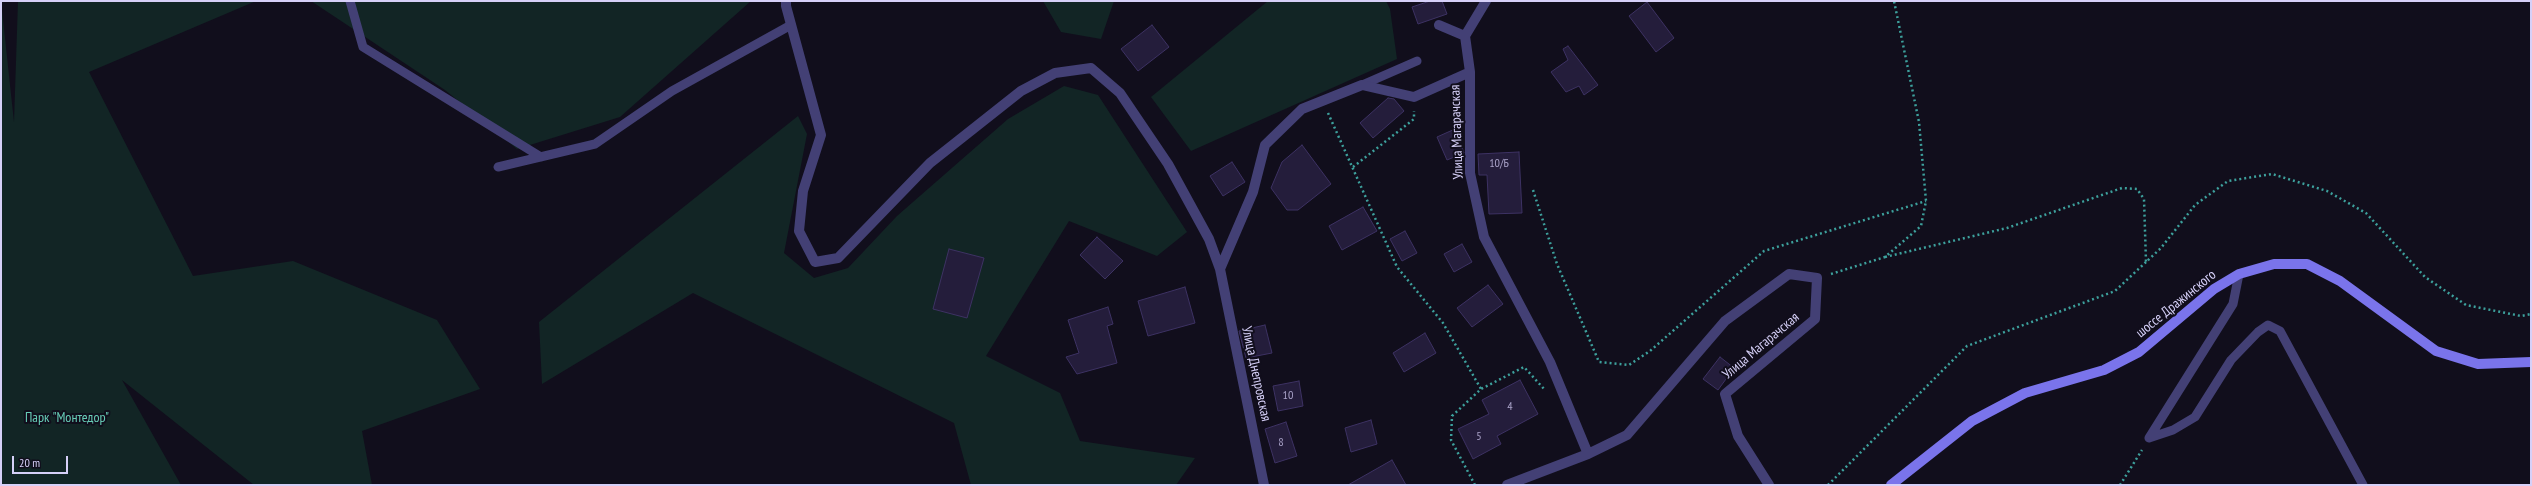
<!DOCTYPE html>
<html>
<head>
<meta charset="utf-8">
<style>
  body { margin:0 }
  #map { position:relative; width:2532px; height:486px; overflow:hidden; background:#110e1c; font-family:"PT Sans Narrow",sans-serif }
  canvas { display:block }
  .frame { position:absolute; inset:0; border:2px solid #d6d0f8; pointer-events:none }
  .scale { position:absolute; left:12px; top:456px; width:56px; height:18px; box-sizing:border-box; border:2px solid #d6d0f8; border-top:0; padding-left:5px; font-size:12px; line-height:14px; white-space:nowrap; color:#d6d0f8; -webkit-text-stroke:3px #110e1c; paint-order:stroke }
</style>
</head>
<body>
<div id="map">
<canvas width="2532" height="486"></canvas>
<div class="frame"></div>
<div class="scale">20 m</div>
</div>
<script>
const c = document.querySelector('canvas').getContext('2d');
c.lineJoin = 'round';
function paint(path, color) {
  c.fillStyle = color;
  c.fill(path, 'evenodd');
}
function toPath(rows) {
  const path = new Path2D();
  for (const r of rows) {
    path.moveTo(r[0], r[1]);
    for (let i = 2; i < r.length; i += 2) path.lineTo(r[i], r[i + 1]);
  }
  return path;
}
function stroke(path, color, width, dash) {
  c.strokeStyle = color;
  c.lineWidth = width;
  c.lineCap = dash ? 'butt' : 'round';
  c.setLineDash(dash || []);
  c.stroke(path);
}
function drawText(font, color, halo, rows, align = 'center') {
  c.font = font + ' "PT Sans Narrow",sans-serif';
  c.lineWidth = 4;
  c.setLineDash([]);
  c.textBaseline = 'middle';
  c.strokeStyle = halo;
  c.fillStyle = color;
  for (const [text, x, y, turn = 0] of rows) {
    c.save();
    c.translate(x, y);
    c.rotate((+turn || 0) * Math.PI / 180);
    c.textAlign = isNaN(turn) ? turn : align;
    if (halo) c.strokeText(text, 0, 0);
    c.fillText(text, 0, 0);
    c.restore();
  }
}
const green = toPath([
  [1,1,14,122,18,1,256,1,89,72,193,276,293,261,437,320,480,389,362,431,372,485,254,485,122,380,181,485,1,485],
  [311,1,751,1,620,117,517,149,445,90],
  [1043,1,1114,1,1101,39,1061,32],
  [1268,1,1386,1,1390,9,1397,59,1191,151,1151,97],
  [1064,86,1098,95,1187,232,1157,256,1069,221,986,356,1060,393,1080,441,1195,458,1176,485,971,485,954,423,693,293,542,384,539,322,798,116,807,134,784,253,814,278,848,268,897,216,1008,119]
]);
const building = toPath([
  [1430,1,1442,1,1447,14,1418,24,1412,7,1430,1],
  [1647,2,1674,38,1656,52,1629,16,1647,2],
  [1152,25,1169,47,1138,71,1121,49,1152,25],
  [1568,46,1598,85,1584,95,1579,86,1566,92,1551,72,1568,60,1563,49,1568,46],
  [1388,98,1394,99,1404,111,1373,138,1360,123,1388,98],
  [1455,129,1464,153,1447,160,1437,137,1455,129],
  [1302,145,1331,184,1298,210,1287,210,1271,188,1282,162,1302,145],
  [1519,152,1522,213,1489,214,1487,175,1479,175,1478,154,1519,152],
  [1232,162,1245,182,1223,196,1210,176,1232,162],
  [1363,207,1377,231,1342,250,1329,226,1363,207],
  [1405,231,1417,253,1402,261,1390,239,1405,231],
  [1097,237,1123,261,1105,279,1080,255,1097,237],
  [1462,244,1472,262,1454,272,1444,254,1462,244],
  [949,249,984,258,967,318,933,309,949,249],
  [1488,285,1503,304,1472,327,1457,308,1488,285],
  [1185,287,1195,323,1148,336,1138,301,1185,287],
  [1108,307,1113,324,1107,326,1117,363,1077,374,1066,357,1079,353,1068,320,1108,307],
  [1265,325,1272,353,1246,358,1239,331,1265,325],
  [1425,333,1436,353,1404,372,1393,353,1425,333],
  [1720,357,1734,368,1718,390,1703,379,1720,357],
  [1520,380,1538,414,1497,436,1501,444,1473,459,1458,429,1489,414,1482,400,1520,380],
  [1299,381,1303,406,1278,411,1273,386,1299,381],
  [1371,420,1377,444,1351,452,1345,428,1371,420],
  [1286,422,1297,456,1275,463,1265,429,1286,422],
  [1392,460,1406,485,1348,485,1385,464,1392,460]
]);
const path = toPath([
  [1328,113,1397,267,1443,323,1481,389],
  [1353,167,1414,119,1414,111],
  [1533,190,1557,264,1599,362,1629,365,1650,351,1764,251,1926,201],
  [1885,257,2007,228,2122,188,2137,189,2144,199,2146,262,2161,248,2195,205,2228,181,2272,174,2327,191,2366,213,2425,277,2466,305,2521,316,2531,314],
  [1831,274,1885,257,1921,226,1926,201,1919,122,1894,1],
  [1475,485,1451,440,1452,416,1481,389,1524,367,1545,390],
  [1828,485,1967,346,2115,291,2146,262],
  [2120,485,2142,450]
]);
const service = toPath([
  [350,1,363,47,541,157],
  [1362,85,1417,61],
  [498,167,595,144,672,91,791,25],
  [2149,438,2173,430,2195,417,2231,360,2258,332,2268,325,2280,331,2363,485],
  [2149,438,2233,304,2239,274]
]);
const minor = toPath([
  [786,1,786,6,821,135,803,191,799,231,815,262,838,258,930,163,1021,91,1055,73,1091,68,1120,93,1168,164,1209,239,1220,269,1264,485],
  [1465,36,1486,1],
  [1470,72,1470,173,1484,237,1550,362,1588,454],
  [1220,269,1253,192,1265,145,1302,109,1362,85,1414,97,1470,72,1465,36,1439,25],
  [1507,485,1588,454,1627,435,1725,321,1789,274,1817,278,1815,319,1725,394,1738,436,1769,485]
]);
const secondary = toPath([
  [1891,485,1972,421,2025,393,2104,370,2139,352,2214,289,2239,274,2274,264,2307,264,2340,281,2436,351,2478,364,2531,362]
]);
const numberNames = [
  ["10/Б",1499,164],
  ["10",1288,396],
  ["4",1510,407],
  ["5",1479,437],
  ["8",1281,443]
];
const streetNames = [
  ["Улица Магарачская",1457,132,-92],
  ["шоссе Дражинского",2176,304,-39],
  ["Улица Магарачская",1761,346,-40],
  ["Улица Днепровская",1256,374,78]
];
const parkNames = [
  ["Парк \"Монтедор\"",67,418]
];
paint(green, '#122525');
paint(building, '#241d3b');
stroke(building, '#3d3263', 1);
stroke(path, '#3da09c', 2.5, [2, 3]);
stroke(service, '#434075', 9);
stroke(minor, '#434075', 10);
stroke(secondary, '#7a74eb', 10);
drawText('12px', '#aaa3c9', null, numberNames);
drawText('14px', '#d6d0f8', '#110e1c', streetNames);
drawText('14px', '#67cdb7', '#110e1c', parkNames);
</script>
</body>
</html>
